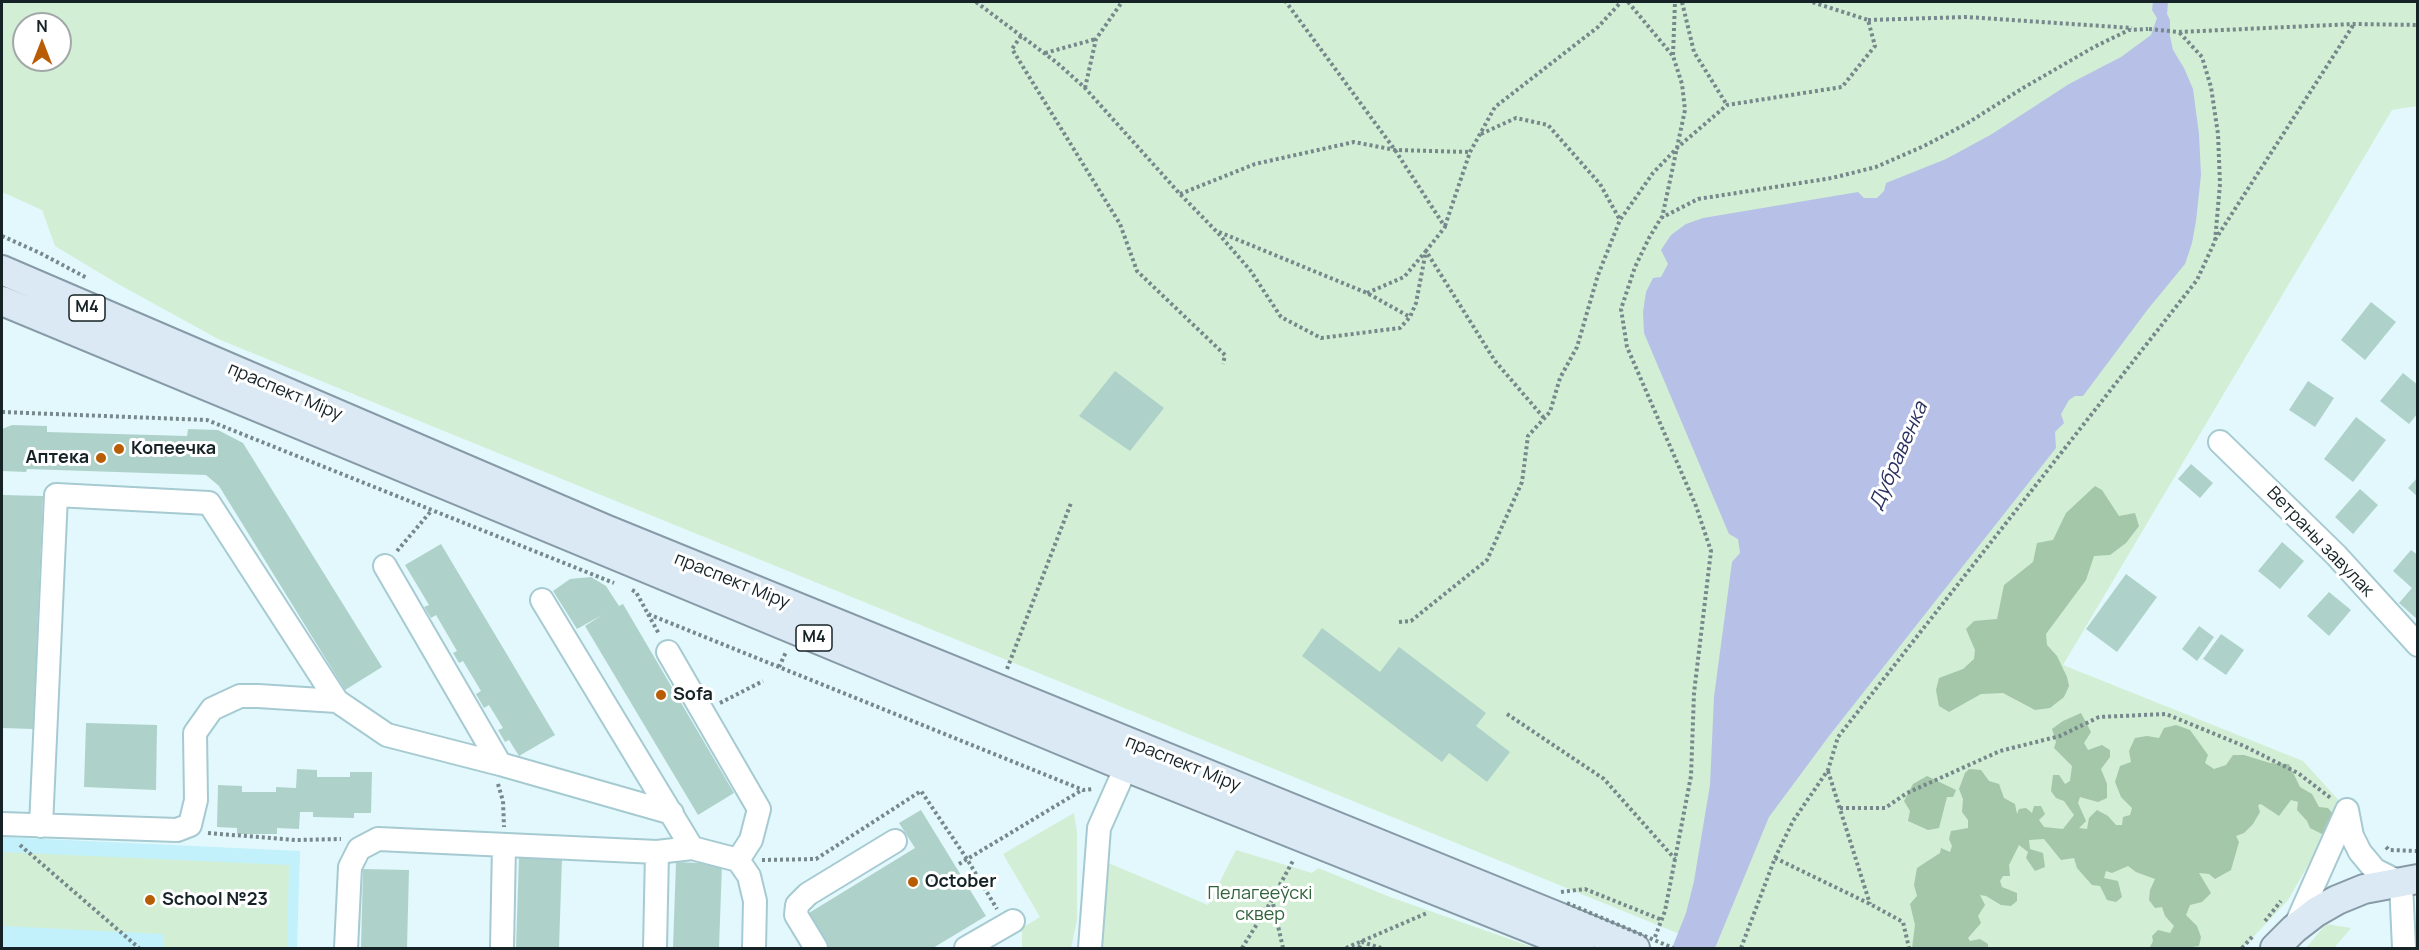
<!DOCTYPE html>
<html>
<head>
<meta charset="utf-8">
<style>
  body { margin:0 }
  #map { position:relative; width:2419px; height:950px; overflow:hidden; background:#e2f8fc; font-family:Manrope,sans-serif }
  canvas { display:block }
  .frame { position:absolute; inset:0; border:3px solid #162326; pointer-events:none }
  .north { position:absolute; left:12px; top:12px; width:60px; height:60px; box-sizing:border-box; background:#fff; border:2px solid #a2a7a8; border-radius:50%; rotate:0deg; font-size:16px; font-weight:700; line-height:24px; text-align:center; color:#162326 }
  .north::after { content:''; display:block; margin:auto; width:21px; height:27px; background:#b95d04; clip-path:polygon(50% 0,100% 100%,50% 72%,0 100%) }
</style>
</head>
<body>
<div id="map">
<canvas width="2419" height="950"></canvas>
<div class="frame"></div>
<div class="north">N</div>
</div>
<script>
const c = document.querySelector('canvas').getContext('2d');
c.lineJoin = 'round';
function paint(path, color) {
  c.fillStyle = color;
  c.fill(path, 'evenodd');
}
function toPath(rows) {
  const path = new Path2D();
  for (const r of rows) {
    path.moveTo(r[0], r[1]);
    for (let i = 2; i < r.length; i += 2) path.lineTo(r[i], r[i + 1]);
  }
  return path;
}
function stroke(path, color, width, dash) {
  c.strokeStyle = color;
  c.lineWidth = width;
  c.lineCap = dash ? 'butt' : 'round';
  c.setLineDash(dash || []);
  c.stroke(path);
}
function drawText(font, color, halo, rows, align = 'center') {
  c.font = font + ' Manrope,sans-serif';
  c.lineWidth = 6;
  c.setLineDash([]);
  c.textBaseline = 'middle';
  c.strokeStyle = halo;
  c.fillStyle = color;
  for (const [text, x, y, turn = 0] of rows) {
    c.save();
    c.translate(x, y);
    c.rotate((+turn || 0) * Math.PI / 180);
    c.textAlign = isNaN(turn) ? turn : align;
    if (halo) c.strokeText(text, 0, 0);
    c.fillText(text, 0, 0);
    c.restore();
  }
}
const built = toPath([
  [2,837,300,851,297,948,2,948]
]);
const green = toPath([
  [2,2,2417,2,2417,106,2392,110,2063,665,2303,761,2343,805,2288,900,2243,948,1714,948,218,339,120,285,55,246,42,210,2,192],
  [24,24,60,24,60,60,24,60],
  [1074,813,1077,832,1077,920,1071,948,1022,948,1022,928,1040,917,1003,854],
  [1236,850,1312,873,1318,868,1390,897,1535,948,1101,948,1106,862,1208,905],
  [2,852,289,865,287,948,163,948,163,934,2,926],
  [2326,924,2351,928,2334,948,2306,948]
]);
const forest = toPath([
  [2095,486,2102,490,2119,516,2135,513,2139,526,2126,543,2110,555,2094,556,2086,580,2046,634,2047,645,2057,656,2067,677,2069,686,2064,697,2050,708,2035,710,2003,693,1981,694,1949,712,1939,706,1936,690,1939,678,1963,669,1974,659,1975,650,1966,629,1974,621,1997,619,2004,585,2033,562,2037,543,2053,540,2066,513],
  [2081,713,2091,732,2084,743,2088,750,2102,745,2110,750,2110,757,2101,769,2107,784,2107,798,2098,802,2080,797,2078,803,2086,821,2079,828,2087,829,2089,818,2097,810,2108,816,2116,825,2122,825,2123,817,2130,815,2132,808,2121,797,2115,782,2120,766,2131,762,2129,751,2135,738,2147,736,2159,738,2164,728,2176,725,2190,730,2208,755,2205,763,2214,769,2226,765,2233,755,2244,755,2270,763,2289,764,2300,787,2312,794,2319,807,2328,808,2337,819,2333,827,2322,834,2310,828,2307,821,2297,810,2298,802,2291,800,2279,816,2261,804,2258,805,2260,812,2253,824,2244,833,2236,836,2239,842,2231,870,2215,879,2209,874,2199,873,2211,893,2202,902,2190,905,2186,915,2197,926,2201,937,2199,946,2185,948,2178,947,2177,948,2136,948,2150,947,2153,941,2152,936,2158,930,2170,933,2174,926,2165,916,2162,907,2155,908,2149,900,2150,890,2155,879,2136,872,2128,866,2112,873,2106,871,2104,878,2118,881,2122,897,2116,902,2107,900,2100,886,2092,885,2077,868,2074,858,2061,860,2044,839,2029,840,2030,849,2043,853,2045,867,2035,871,2026,858,2028,852,2019,845,2009,865,2010,876,2003,876,2000,881,2002,887,2017,893,2017,901,2011,906,2001,905,1986,896,1980,895,1985,905,1978,916,1981,923,1968,938,1970,941,1980,939,1988,944,1988,948,1912,948,1915,925,1910,904,1917,896,1914,885,1917,868,1940,853,1941,848,1950,852,1952,846,1949,839,1951,831,1968,828,1968,820,1962,812,1963,799,1959,789,1965,773,1969,769,1981,770,1989,781,1999,784,2004,798,2015,804,2017,814,2019,809,2026,808,2032,813,2034,806,2041,806,2045,814,2039,820,2044,827,2063,829,2074,815,2064,801,2056,798,2051,791,2053,775,2059,775,2065,784,2070,781,2072,766,2054,748,2056,742,2052,729,2063,721],
  [1927,776,1956,790,1953,797,1947,797,1939,828,1928,830,1908,821,1910,811,1904,801,1913,784]
]);
const water = toPath([
  [2153,2,2168,2,2167,14,2170,20,2170,36,2173,50,2184,68,2193,89,2199,134,2201,175,2196,221,2192,243,2185,264,2148,309,2083,396,2075,396,2069,400,2061,414,2064,423,2055,432,2056,448,1829,736,1769,817,1715,948,1672,948,1686,913,1694,881,1710,785,1714,697,1732,562,1740,553,1738,539,1729,534,1644,333,1643,312,1646,292,1653,278,1661,277,1668,264,1661,250,1671,235,1686,224,1703,218,1858,192,1864,198,1877,198,1884,191,1886,183,1946,159,1992,134,2069,84,2121,57,2151,35,2157,18,2152,10]
]);
const building = toPath([
  [2371,302,2396,322,2365,360,2341,340],
  [1115,371,1164,408,1130,451,1079,416],
  [2403,373,2418,385,2418,413,2409,424,2380,401],
  [2308,381,2334,398,2315,427,2289,410],
  [2356,417,2386,440,2353,482,2324,459],
  [12,425,47,426,47,432,187,436,188,429,218,430,243,443,382,667,345,690,219,486,206,475,27,469,26,472,2,471,2,429],
  [2191,464,2213,483,2200,498,2178,479],
  [2418,477,2418,497,2408,488],
  [2360,489,2378,505,2353,534,2335,517],
  [2,495,43,496,33,729,2,728],
  [2282,542,2304,561,2280,589,2258,571],
  [441,544,555,735,519,756,509,740,505,742,498,730,503,728,489,705,484,708,476,694,481,691,463,661,459,663,453,653,457,651,436,615,431,618,424,607,429,605,405,565],
  [2411,550,2418,555,2418,620,2399,603,2412,588,2393,571],
  [2126,574,2157,597,2117,652,2086,629],
  [591,577,606,586,619,606,623,604,734,793,698,815,585,626,602,615,577,629,553,591,570,579],
  [2329,592,2351,610,2329,636,2307,616],
  [2199,626,2214,637,2197,661,2182,649],
  [1322,628,1380,672,1399,647,1486,713,1476,726,1510,752,1487,782,1449,753,1442,762,1302,656],
  [2221,634,2244,650,2226,675,2203,659],
  [86,723,157,725,156,790,84,787],
  [297,769,317,770,317,777,350,777,350,772,372,772,371,813,354,813,354,818,313,817,313,812,300,812,299,829,277,828,277,834,237,834,237,828,217,827,218,785,242,786,242,792,276,792,276,787,296,788],
  [921,810,986,916,933,948,824,948,804,916,915,848,899,823],
  [519,857,562,858,559,948,516,948],
  [676,862,722,864,719,948,673,948],
  [363,869,409,870,407,948,361,948]
]);
const path = toPath([
  [976,2,1056,62,1085,88,1180,194,1217,232,1250,270,1281,317,1321,338,1400,328,1410,317,1416,303,1426,251,1445,227,1395,150,1286,2],
  [1628,2,1673,56,1682,84,1685,110,1662,218],
  [1682,2,1694,52,1727,105],
  [1868,20,1967,17,2132,28],
  [2149,29,2179,32,2354,24,2418,25],
  [1021,36,1012,49,1120,224,1137,271,1225,355,1223,364],
  [1045,53,1096,39],
  [1673,55,1675,2],
  [1085,88,1096,39,1122,2],
  [1481,134,1516,118,1548,125,1600,184,1620,220],
  [1180,194,1255,164,1354,142,1395,150,1470,152],
  [1445,226,1470,152,1495,107,1598,27,1621,2],
  [1219,232,1367,293,1410,317],
  [2,236,40,253,87,278],
  [2215,240,2354,24],
  [1367,293,1404,277,1426,251,1495,361,1544,418],
  [2,412,207,420,614,583],
  [397,551,432,510],
  [632,590,636,592,648,614,1083,790,1093,789],
  [648,614,659,634],
  [1399,622,1411,621,1487,560,1522,482,1528,436,1550,412,1560,378,1577,347,1598,275,1620,220,1653,173,1678,147,1727,105,1842,87,1875,46,1868,20,1812,2],
  [779,667,786,652],
  [1007,669,1071,503],
  [720,703,763,681],
  [1507,714,1604,779,1675,859],
  [1828,771,1870,904],
  [498,784,503,801,504,827],
  [1840,808,1885,808,1907,793,2000,751,2060,736,2099,717,2166,714,2244,746,2298,773,2332,799],
  [208,833,296,840,341,839],
  [20,845,139,948],
  [2386,847,2389,850,2418,851],
  [1775,858,1870,904,1903,922,1909,948],
  [762,860,816,859,921,791,967,859,997,909],
  [959,864,1082,790],
  [1561,892,1585,889,1662,920],
  [2265,921,2281,901],
  [1655,937,1665,911,1691,776,1694,693,1711,551,1696,506,1627,347,1621,309,1635,267,1649,238,1661,218,1698,199,1832,178,1876,167,1924,146,1966,124,2023,88,2094,47,2129,30,2148,29],
  [1242,948,1272,900],
  [1283,948,1272,899,1294,859],
  [1346,948,1427,913],
  [1359,948,1362,942,1381,948],
  [1741,948,1775,858,1793,821,1828,770,1838,737,2197,280,2215,241,2220,184,2218,134,2211,87,2202,57,2179,32],
  [2242,948,2253,936]
]);
const minor = toPath([
  [2220,442,2336,555,2418,645],
  [385,566,500,764],
  [542,600,692,848,738,860,749,876,755,901,754,948],
  [668,652,759,809,751,840,738,860],
  [2347,810,2352,836,2360,852,2375,870,2401,883,2404,948],
  [2,824,177,830,190,825,196,800,195,733,212,709,240,696,258,696,337,701,387,735,500,764,672,813],
  [41,826,56,495,209,503,337,701],
  [2294,929,2347,810],
  [346,948,350,867,359,849,378,839,657,852,692,848],
  [502,948,504,845],
  [655,948,657,852],
  [816,948,796,915,797,905,808,894,895,841],
  [966,948,1013,921],
  [1090,948,1099,828,1126,767]
]);
const major = toPath([
  [2,270,605,529,1635,948],
  [2,301,1126,767,1580,948],
  [2275,948,2294,929,2316,912,2337,900,2364,889,2418,879]
]);
const pathBridge = toPath([
  [1567,903,1673,948]
]);
const markers = [
  [119,449,6,"#b95d04"],
  [101,458,6,"#b95d04"],
  [661,695,6,"#b95d04"],
  [913,882,6,"#b95d04"],
  [150,900,6,"#b95d04"]
];
const shields = [
  [87,308,36],
  [814,638,36]
];
const shieldNames = [
  ["М4",87,308],
  ["М4",814,638]
];
const streetNames = [
  ["праспект Міру",285,392,23],
  ["Ветраны завулак",2320,542,46],
  ["праспект Міру",732,581,22],
  ["праспект Міру",1183,764,22]
];
const poiNames = [
  ["Копеечка",131,449],
  ["Аптека",89,458,"right"],
  ["Sofa",673,695],
  ["October",925,882],
  ["School №23",162,900]
];
const parkNames = [
  ["Пелагееўскі",1260,894],
  ["сквер",1260,915]
];
const waterNames = [
  ["Дубравенка",1899,456,-66]
];
paint(built, '#c2f1fb');
paint(green, '#d2eed5');
paint(forest, '#a4c6a9');
paint(water, '#b7c1e7');
paint(building, '#aed2ca');
stroke(minor, '#a6cad1', 26);
stroke(major, '#869aa7', 32);
stroke(path, '#76888b', 4, [3, 3]);
stroke(minor, '#fff', 22);
stroke(major, '#dbe9f4', 28);
stroke(pathBridge, '#76888b', 4, [3, 3]);
for (const [x, y, r, color] of markers) {
  const dot = new Path2D();
  dot.arc(x, y, r, 0, 2 * Math.PI);
  c.fillStyle = color;
  c.fill(dot);
  stroke(dot, '#fff', 2);
}
for (const [x, y, w] of shields) {
  const box = new Path2D();
  box.roundRect(x - w / 2, y - 13, w, 26, 4.5);
  c.fillStyle = '#fff';
  c.fill(box);
  stroke(box, '#162326', 1.5);
}
drawText('bold 16px', '#162326', null, shieldNames);
drawText('18px', '#162326', '#fff', streetNames);
drawText('bold 18px', '#162326', '#fff', poiNames, 'left');
drawText('18px', '#31633b', '#fff', parkNames);
drawText('italic 20px', '#293060', '#fff', waterNames);
</script>
</body>
</html>
